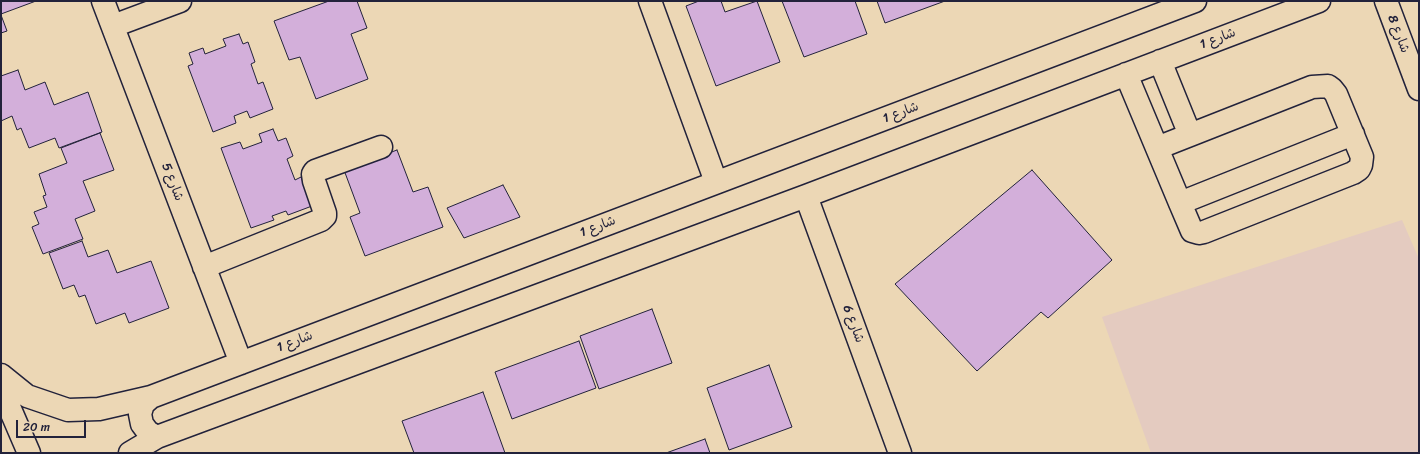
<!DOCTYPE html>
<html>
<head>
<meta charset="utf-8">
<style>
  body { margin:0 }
  #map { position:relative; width:1420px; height:454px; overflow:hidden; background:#ecd7b5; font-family:Sriracha,sans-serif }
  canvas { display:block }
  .frame { position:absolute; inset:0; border:2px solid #22223b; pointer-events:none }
  .scale { position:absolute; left:16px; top:420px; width:70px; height:18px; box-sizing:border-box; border:2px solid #22223b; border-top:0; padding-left:5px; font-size:12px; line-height:14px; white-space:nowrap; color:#22223b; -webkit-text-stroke:3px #ecd7b5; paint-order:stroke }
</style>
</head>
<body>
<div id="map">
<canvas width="1420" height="454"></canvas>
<div class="frame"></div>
<div class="scale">20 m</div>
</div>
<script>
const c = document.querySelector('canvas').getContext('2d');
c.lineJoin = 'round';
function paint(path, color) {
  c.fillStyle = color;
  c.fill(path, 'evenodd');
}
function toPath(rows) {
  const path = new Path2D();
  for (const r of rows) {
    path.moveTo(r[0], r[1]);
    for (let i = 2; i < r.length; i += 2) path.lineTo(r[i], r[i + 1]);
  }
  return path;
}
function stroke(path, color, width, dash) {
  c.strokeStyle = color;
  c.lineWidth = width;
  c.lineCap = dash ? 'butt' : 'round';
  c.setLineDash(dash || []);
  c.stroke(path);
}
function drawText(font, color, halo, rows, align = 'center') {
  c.font = font + ' Sriracha,"Playpen Sans Arabic",sans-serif';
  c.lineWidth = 4;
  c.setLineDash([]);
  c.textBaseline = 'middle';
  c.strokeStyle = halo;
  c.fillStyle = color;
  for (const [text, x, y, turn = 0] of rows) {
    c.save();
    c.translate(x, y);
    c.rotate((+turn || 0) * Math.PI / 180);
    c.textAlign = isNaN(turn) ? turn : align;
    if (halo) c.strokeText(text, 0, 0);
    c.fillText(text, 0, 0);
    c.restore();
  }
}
const built = toPath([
  [1402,220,1419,259,1419,453,1151,453,1102,317]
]);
const building = toPath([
  [1,1,36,1,1,14,1,1],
  [329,1,357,1,367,28,351,34,368,79,316,99,300,57,289,60,274,21,329,1],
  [699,1,721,1,725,12,757,1,780,62,716,86,686,6,699,1],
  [782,1,855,1,867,34,804,57,782,1],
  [877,1,945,1,885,23,877,1],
  [1,15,7,31,1,33,1,15],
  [239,34,243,44,248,42,255,62,251,64,258,84,263,82,273,109,250,118,247,111,234,116,236,123,213,132,188,66,193,64,189,53,203,48,205,54,226,46,223,39,239,34],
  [18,70,25,90,45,82,54,105,88,92,102,132,59,148,55,138,29,148,21,128,17,130,12,116,1,121,1,76,18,70],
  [273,129,278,141,286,138,293,156,287,159,295,180,301,177,312,206,288,215,286,211,272,216,274,220,251,228,221,148,240,142,243,149,262,142,259,134,273,129],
  [100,133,114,170,83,181,95,211,75,219,83,239,43,254,32,227,39,224,34,212,47,207,43,196,46,195,39,174,67,163,61,148,100,133],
  [397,150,413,192,428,187,443,227,365,256,350,217,360,213,344,170,397,150],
  [1032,170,1112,260,1048,318,1041,312,977,371,895,284,1032,170],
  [503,185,520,217,464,238,447,208,503,185],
  [82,241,88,257,108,250,117,273,151,261,169,308,129,323,125,313,96,324,85,295,79,297,74,285,63,289,49,253,82,241],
  [652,309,672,363,599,389,580,336,652,309],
  [579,341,596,388,512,419,495,372,579,341],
  [769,365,792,427,729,450,707,388,769,365],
  [483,392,505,453,414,453,402,421,483,392],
  [705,439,710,453,666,453,705,439]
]);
const minor = toPath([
  [103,1,241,363],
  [650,1,716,182],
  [1386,1,1419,89],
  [113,26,180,1],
  [1160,61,1190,135],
  [1126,74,1180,203,1192,231,1199,233,1204,232,1353,173,1359,169,1361,165,1362,157,1336,94,1332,89,1328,86,1312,87,1157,148],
  [806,196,900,453],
  [1180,203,1353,134],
  [204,267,321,220,325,216,325,213,314,181,313,174,315,171,381,147],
  [1,375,27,396,68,410,99,409,151,397,1195,1],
  [1,388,29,453],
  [151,397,143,404,140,414,142,424,148,432,157,437],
  [130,453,157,437,806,196,1319,1]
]);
const streetNames = [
  ["شارع 8",1398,34,69],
  ["شارع 1",1218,39,-21],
  ["شارع 1",901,113,-21],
  ["شارع 5",172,182,69],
  ["شارع 1",598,227,-21],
  ["شارع 6",853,324,70],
  ["شارع 1",295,342,-21]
];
paint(built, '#e4cbc0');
paint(building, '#d3afda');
stroke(building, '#22223b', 1);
stroke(minor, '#22223b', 25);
stroke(minor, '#ecd7b5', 22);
drawText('13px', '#22223b', '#ecd7b5', streetNames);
</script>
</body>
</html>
